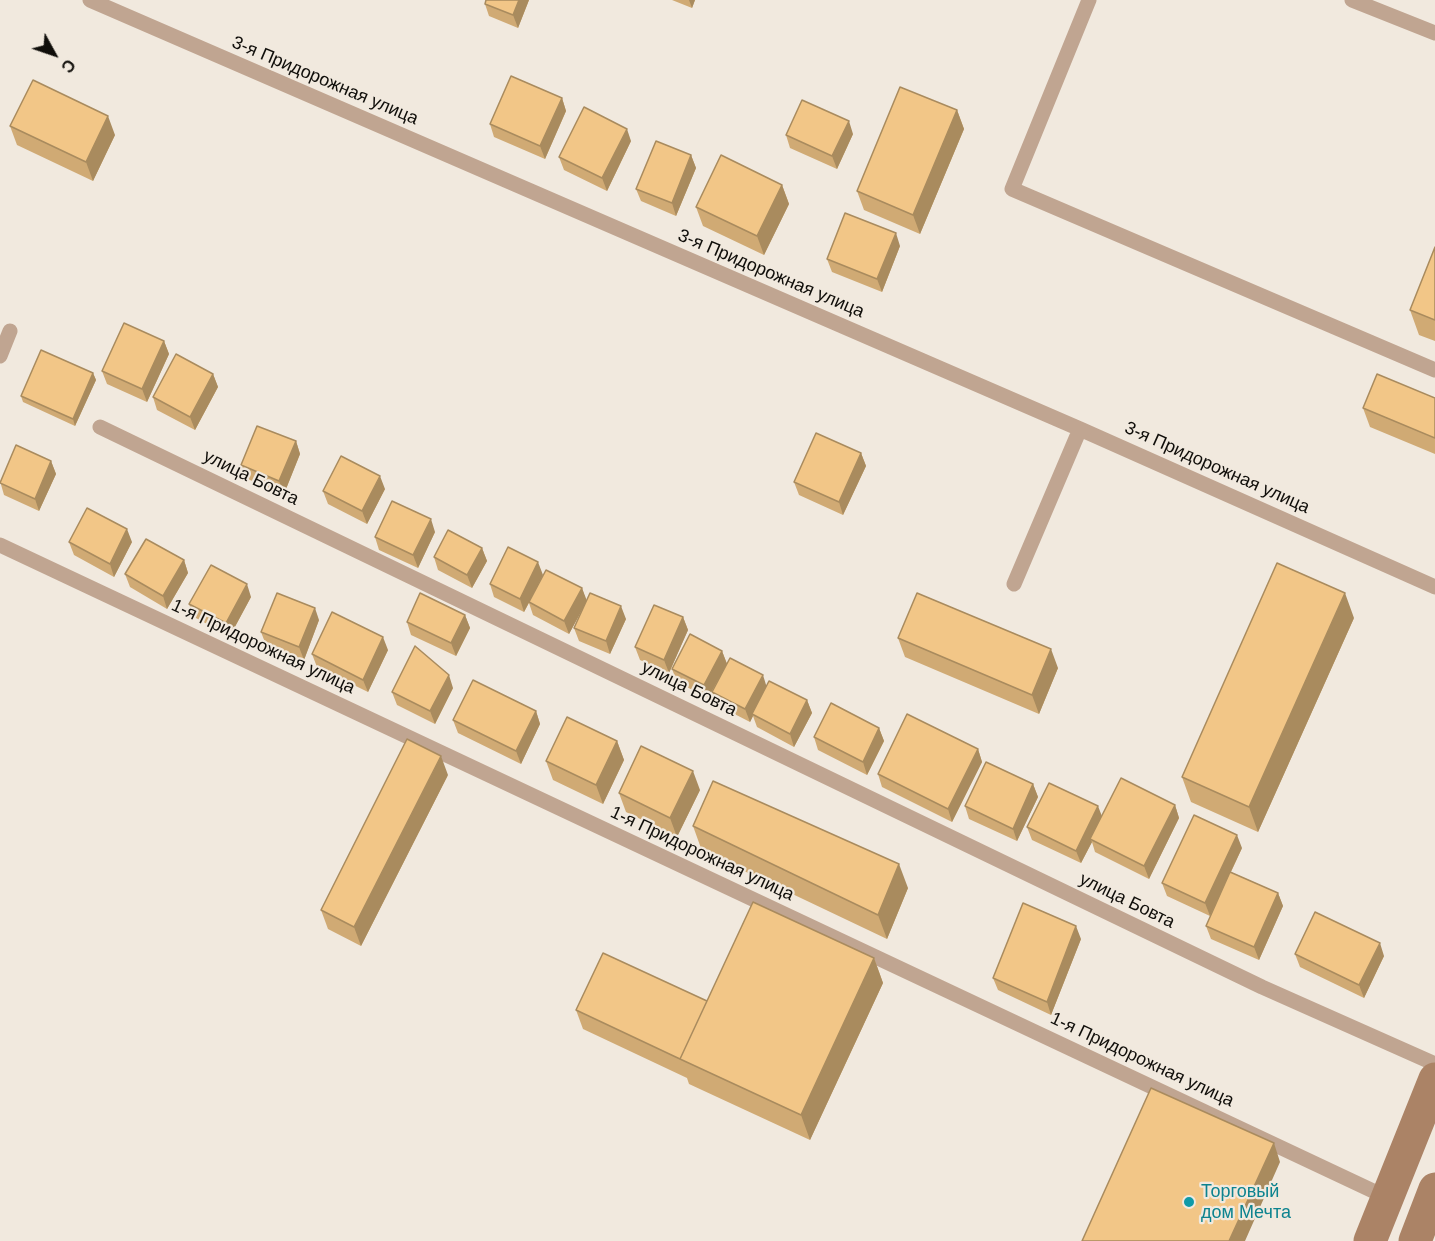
<!DOCTYPE html>
<html>
<head>
<meta charset="utf-8">
<style>
  body { margin:0 }
  #map { position:relative; width:1435px; height:1241px; overflow:hidden; background:#f1e9de; font-family:Helvetica,sans-serif }
  canvas { display:block }
  .north { position:absolute; left:24px; top:24px; width:60px; height:60px; -webkit-text-stroke:4px #f1e9de; paint-order:stroke; rotate:130deg; font-size:16px; font-weight:700; line-height:24px; text-align:center; color:#100e0a }
  .north::after { content:''; display:block; margin:auto; width:21px; height:27px; background:#100e0a; clip-path:polygon(50% 0,100% 100%,50% 72%,0 100%) }
</style>
</head>
<body>
<div id="map">
<canvas width="1435" height="1241"></canvas>
<div class="north">С</div>
</div>
<script>
const c = document.querySelector('canvas').getContext('2d');
c.lineJoin = 'round';
function toPath(rows) {
  const path = new Path2D();
  for (const r of rows) {
    path.moveTo(r[0], r[1]);
    for (let i = 2; i < r.length; i += 2) path.lineTo(r[i], r[i + 1]);
  }
  return path;
}
function stroke(path, color, width, dash) {
  c.strokeStyle = color;
  c.lineWidth = width;
  c.lineCap = dash ? 'butt' : 'round';
  c.setLineDash(dash || []);
  c.stroke(path);
}
function paint(path, color) {
  c.fillStyle = color;
  c.fill(path, 'evenodd');
}
function drawText(font, color, halo, rows, align = 'center') {
  c.font = font + ' Helvetica,sans-serif';
  c.lineWidth = 4.5;
  c.setLineDash([]);
  c.textBaseline = 'middle';
  c.strokeStyle = halo;
  c.fillStyle = color;
  for (const [text, x, y, turn = 0] of rows) {
    c.save();
    c.translate(x, y);
    c.rotate((+turn || 0) * Math.PI / 180);
    c.textAlign = isNaN(turn) ? turn : align;
    if (halo) c.strokeText(text, 0, 0);
    c.fillText(text, 0, 0);
    c.restore();
  }
}
const lane = toPath([
  [90,0,1080,429,1435,587],
  [1089,0,1012,189,1435,370],
  [1352,0,1435,33],
  [0,356,10,331],
  [100,427,1262,987,1435,1064],
  [0,545,1388,1198],
  [1014,584,1080,429]
]);
const secondary = toPath([
  [1370,1241,1435,1079],
  [1415,1241,1435,1189]
]);
const wall = toPath([
  [486,0,529,0,518,28,489,16,485,4],
  [672,0,695,0,692,8],
  [562,98,566,111,545,159,494,137,490,124],
  [957,110,964,129,920,234,864,210,857,191],
  [10,126,115,135,93,181,17,145],
  [853,134,837,169,790,148,786,135],
  [631,141,607,191,564,170,559,157],
  [691,155,696,168,676,216,641,201,636,189],
  [782,185,789,204,764,255,703,226,696,207],
  [900,246,882,292,832,272,827,259],
  [1435,247,1435,341,1419,335,1410,310],
  [164,341,169,354,147,402,107,384,102,371],
  [93,373,96,380,75,426,23,402,21,396],
  [213,374,218,387,195,430,157,410,153,397],
  [1435,398,1435,454,1370,427,1363,408],
  [296,441,300,454,284,494,245,478,241,465],
  [861,453,866,466,843,515,799,495,794,482],
  [51,461,56,474,39,511,4,495,0,481],
  [385,489,367,524,328,504,323,491],
  [435,532,418,568,379,550,375,537],
  [69,542,132,542,114,577,74,555],
  [482,548,487,561,472,588,438,570,434,557],
  [184,560,188,573,167,609,130,587,125,574],
  [543,575,532,597,582,588,586,601,626,619,610,654,579,641,574,628,584,606,569,634,533,615,529,603,524,612,494,597,490,584],
  [251,597,230,636,194,617,189,604],
  [465,615,470,628,456,656,411,635,407,622],
  [683,617,688,630,669,673,640,660,635,647],
  [1354,618,1258,832,1191,802,1182,777],
  [319,620,304,660,266,645,261,632],
  [898,638,1058,668,1039,714,905,657],
  [388,650,368,692,317,667,312,654],
  [722,651,727,664,767,686,807,700,812,713,794,747,757,727,753,716,750,722,717,705,712,692,720,676,708,698,677,682,672,669],
  [453,688,435,724,397,705,392,692],
  [536,711,540,724,521,764,458,733,453,720],
  [879,728,884,741,867,775,818,750,814,737],
  [617,741,624,760,603,804,553,780,546,761],
  [978,749,982,762,952,822,882,787,878,774],
  [448,775,361,946,328,929,321,910],
  [1033,784,1038,797,1017,841,969,819,965,806],
  [700,790,677,837,626,812,619,793],
  [1175,805,1179,818,1149,879,1095,852,1092,842,1081,863,1032,840,1027,827],
  [693,826,908,888,887,939,702,851],
  [1242,848,1231,872,1278,893,1283,906,1259,960,1211,939,1206,926,1222,890,1210,916,1167,896,1162,883],
  [1081,939,1051,1015,998,990,993,978],
  [1295,954,1384,956,1364,998,1300,967],
  [874,958,883,983,810,1140,689,1084,687,1078,583,1029,576,1010,707,1001]
]);
const shadedWall = toPath([
  [519,0,529,0,518,28,513,15],
  [689,0,695,0,692,8],
  [562,98,566,111,545,159,540,146],
  [957,110,964,129,920,234,913,215],
  [108,116,115,135,93,181,86,162],
  [849,121,853,134,837,169,832,156],
  [627,129,631,141,607,191,602,178],
  [691,155,696,168,676,216,672,203],
  [782,185,789,204,764,255,757,236],
  [896,233,900,246,882,292,877,279],
  [164,341,169,354,147,402,142,389],
  [93,373,96,380,75,426,73,419],
  [213,374,218,387,195,430,190,417],
  [296,441,300,454,284,494,279,481],
  [861,453,866,466,843,515,839,502],
  [51,461,56,474,39,511,35,499],
  [380,476,385,489,367,524,362,511],
  [431,519,435,532,418,568,413,555],
  [127,529,132,542,114,577,110,564],
  [482,548,487,561,472,588,467,575],
  [184,560,188,573,167,609,163,596],
  [538,562,543,575,524,612,520,599],
  [247,584,251,597,230,636,226,623],
  [582,588,587,601,569,634,564,621],
  [1345,593,1354,618,1258,832,1249,807],
  [621,606,626,619,610,654,606,641],
  [315,608,319,620,304,660,299,647],
  [465,615,470,628,456,656,451,643],
  [683,617,688,630,669,673,664,660],
  [383,637,388,650,368,692,363,680],
  [1051,649,1058,668,1039,714,1032,695],
  [722,651,727,664,708,698,704,685],
  [449,675,453,688,435,724,430,711],
  [763,675,767,688,752,714,753,716,750,722,745,709],
  [807,700,812,713,794,747,790,734],
  [536,711,540,724,521,764,516,751],
  [879,728,884,741,867,775,863,762],
  [617,741,624,760,603,804,596,785],
  [978,749,982,762,952,822,948,809],
  [441,756,448,775,361,946,354,927],
  [693,771,700,790,677,837,670,818],
  [1033,784,1038,797,1017,841,1013,829],
  [1175,805,1179,818,1149,879,1144,866],
  [1098,806,1103,819,1090,839,1092,842,1081,863,1076,851],
  [1237,835,1242,848,1210,916,1205,903],
  [899,864,908,888,887,939,878,915],
  [1278,893,1283,906,1259,960,1254,947],
  [1076,926,1081,939,1051,1015,1047,1002],
  [1380,943,1384,956,1364,998,1359,985],
  [874,958,883,983,810,1140,801,1115],
  [1274,1143,1280,1162,1245,1241,1229,1241]
]);
const building = toPath([
  [486,0,519,0,513,15,485,4,486,0],
  [511,76,562,98,540,146,490,124,511,76],
  [33,80,108,116,86,162,10,126,33,80],
  [900,87,957,110,913,215,857,191,900,87],
  [802,100,849,121,832,156,786,135,802,100],
  [584,107,627,129,602,178,559,157,584,107],
  [656,141,691,155,672,203,636,189,656,141],
  [721,155,782,185,757,236,696,207,721,155],
  [845,213,896,233,877,279,827,259,845,213],
  [1435,247,1435,320,1410,310,1435,247],
  [124,323,164,341,142,389,102,371,124,323],
  [41,350,93,373,73,419,21,396,41,350],
  [176,354,213,374,190,417,153,397,176,354],
  [1377,374,1435,398,1435,438,1363,408,1377,374],
  [257,426,296,441,279,481,241,465,257,426],
  [816,433,861,453,839,502,794,482,816,433],
  [16,445,51,461,35,499,0,483,16,445],
  [341,456,380,476,362,511,323,491,341,456],
  [392,501,431,519,413,555,375,537,392,501],
  [87,508,127,529,110,564,69,542,87,508],
  [448,530,482,548,467,575,434,557,448,530],
  [146,539,184,560,163,596,125,574,146,539],
  [508,547,538,562,520,599,490,584,508,547],
  [1277,563,1345,593,1249,807,1182,777,1277,563],
  [211,565,247,584,226,623,189,604,211,565],
  [546,570,582,588,564,621,529,602,546,570],
  [277,593,315,608,299,647,261,632,277,593],
  [420,593,465,615,451,643,407,622,420,593],
  [590,593,621,606,606,641,574,628,590,593],
  [917,593,1051,649,1032,695,898,638,917,593],
  [654,605,683,617,664,660,635,647,654,605],
  [332,612,383,637,363,680,312,654,332,612],
  [690,634,722,651,704,685,672,669,690,634],
  [415,646,449,675,430,711,392,692,415,646],
  [730,658,763,675,745,709,712,692,730,658],
  [473,680,536,711,516,751,453,720,473,680],
  [769,681,807,700,790,734,752,714,769,681],
  [831,703,879,728,863,762,814,737,831,703],
  [907,714,978,749,948,809,878,774,907,714],
  [567,717,617,741,596,785,546,761,567,717],
  [407,739,441,756,354,927,321,910,407,739],
  [641,746,693,771,670,818,619,793,641,746],
  [986,762,1033,784,1013,829,965,806,986,762],
  [1121,778,1175,805,1144,866,1090,839,1121,778],
  [713,781,899,864,878,915,693,826,713,781],
  [1049,783,1098,806,1076,851,1027,827,1049,783],
  [1194,815,1237,835,1205,903,1162,883,1194,815],
  [1230,872,1278,893,1254,947,1206,926,1230,872],
  [753,902,874,958,801,1115,680,1059,753,902],
  [1023,903,1076,926,1047,1002,993,978,1023,903],
  [1315,912,1380,943,1359,985,1295,954,1315,912],
  [603,953,707,1001,680,1059,576,1010,603,953],
  [1151,1088,1274,1143,1229,1241,1082,1241,1151,1088]
]);
const markers = [
  [1189,1202,6,"#0f9aa8"]
];
const streetNames = [
  ["3-я Придорожная улица",325,81,23],
  ["3-я Придорожная улица",771,274,23],
  ["3-я Придорожная улица",1217,468,24],
  ["улица Бовта",251,478,26],
  ["1-я Придорожная улица",263,647,25],
  ["улица Бовта",689,689,26],
  ["1-я Придорожная улица",702,854,25],
  ["улица Бовта",1127,901,26],
  ["1-я Придорожная улица",1142,1060,25]
];
const cultureNames = [
  ["Торговый",1201,1192],
  ["дом Мечта",1201,1213]
];
stroke(lane, '#c0a591', 15);
stroke(secondary, '#ab8366', 33);
paint(wall, '#d0aa74');
paint(shadedWall, '#a98b5e');
paint(building, '#f2c687');
stroke(building, '#a98b5e', 1.5);
for (const [x, y, r, color] of markers) {
  const dot = new Path2D();
  dot.arc(x, y, r, 0, 2 * Math.PI);
  c.fillStyle = color;
  c.fill(dot);
  stroke(dot, '#f1e9de', 2);
}
drawText('18px', '#100e0a', '#f1e9de', streetNames);
drawText('18px', '#0d838f', '#f1e9de', cultureNames, 'left');
</script>
</body>
</html>
